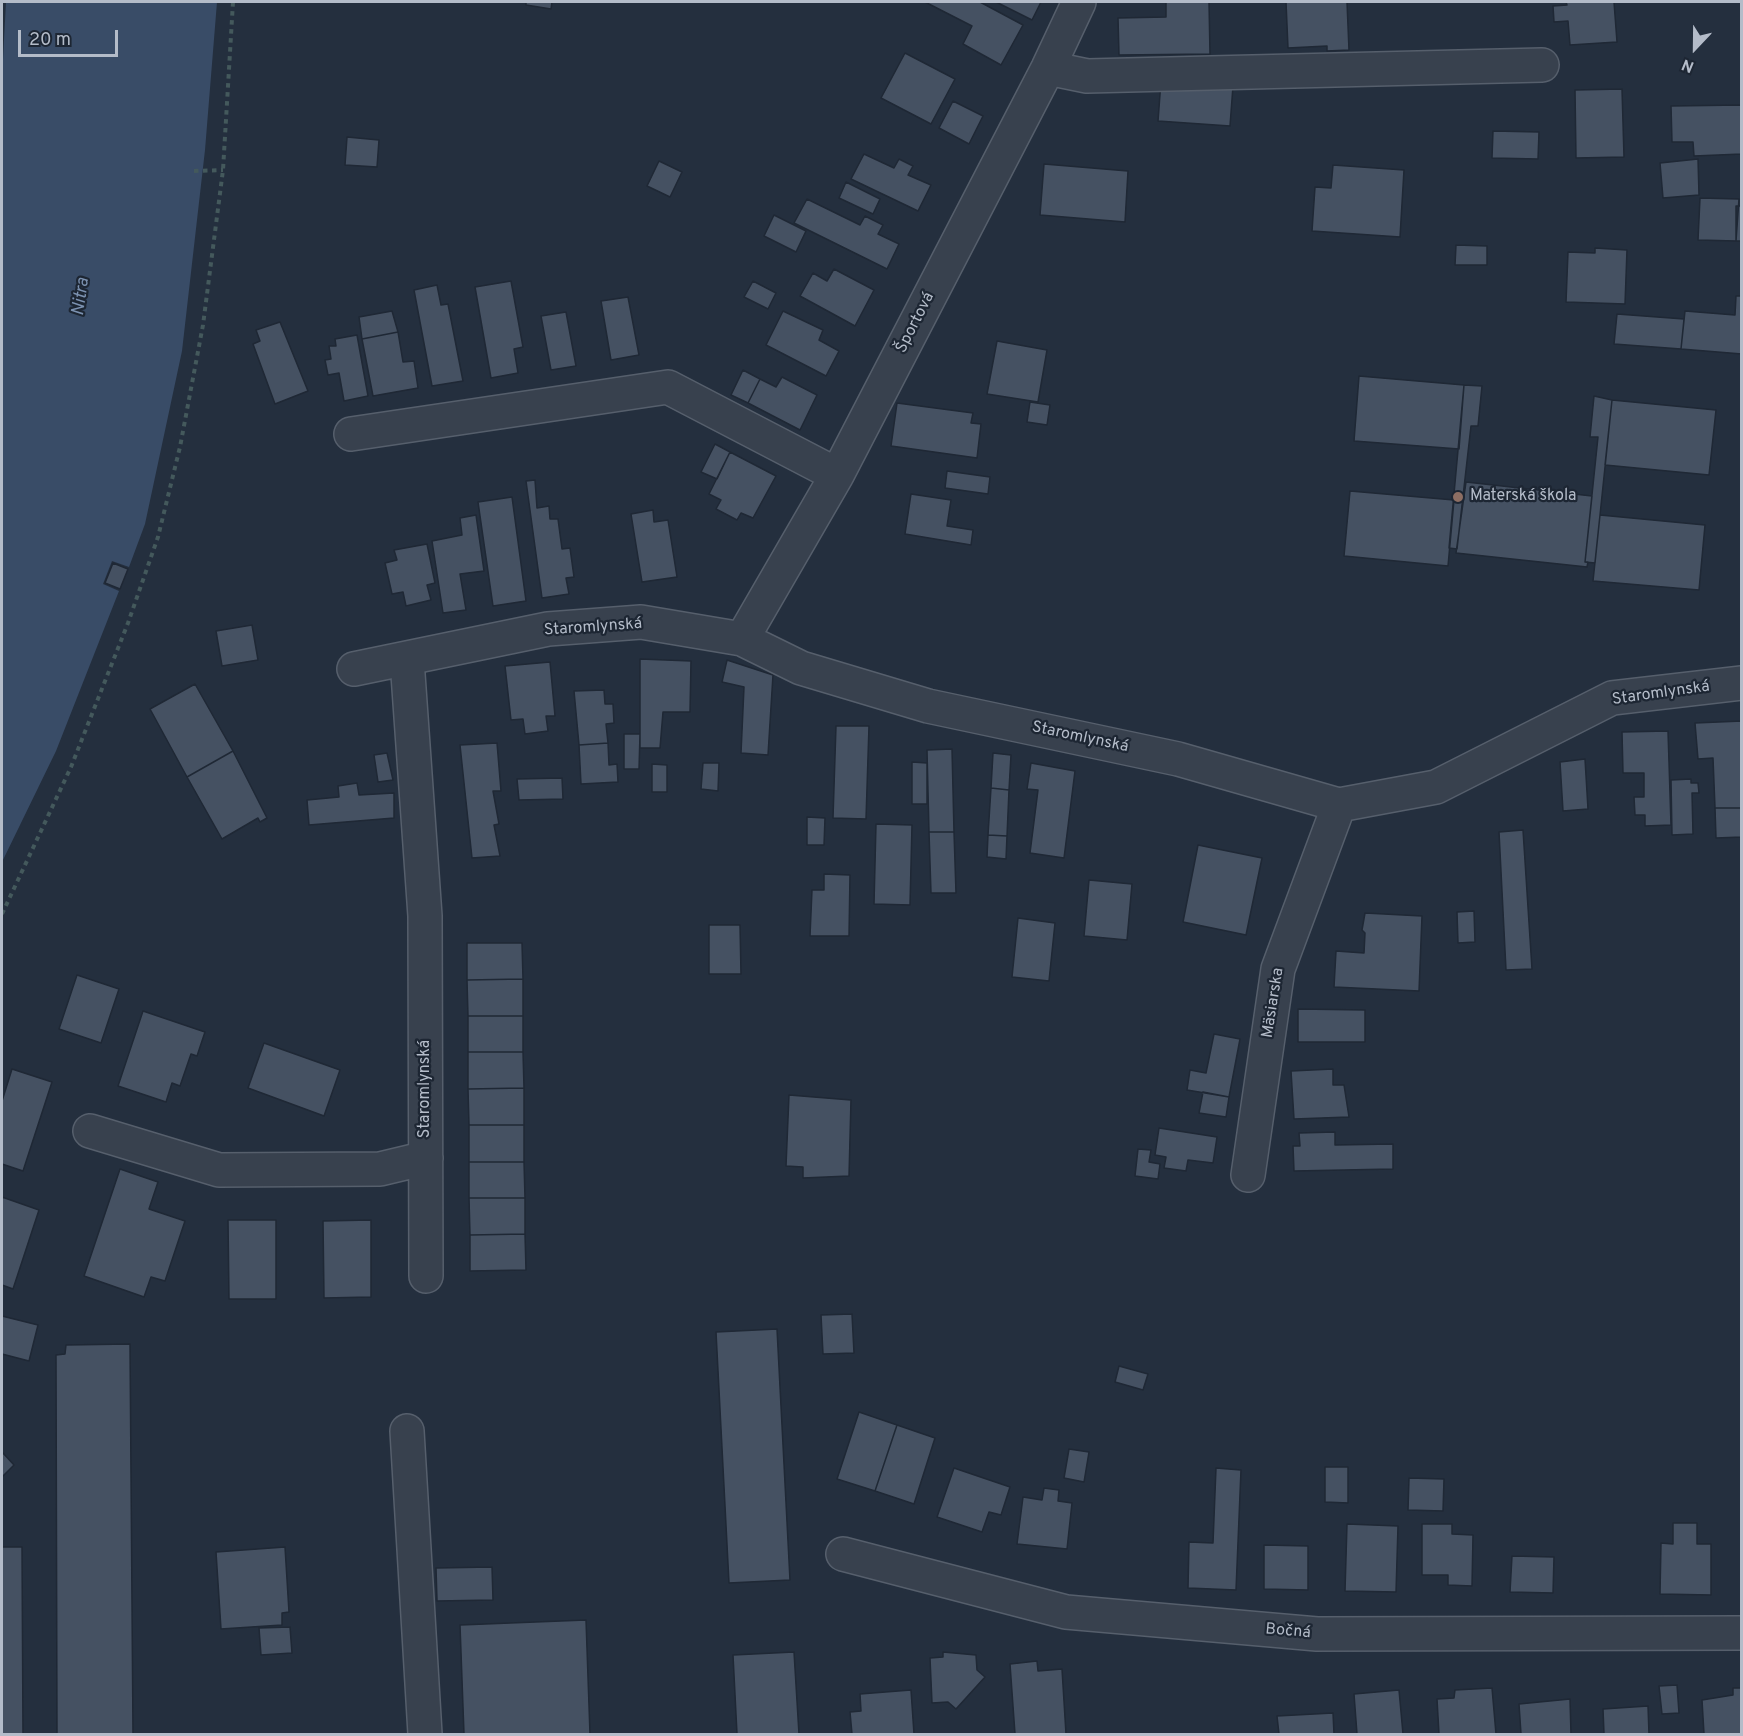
<!DOCTYPE html>
<html>
<head>
<meta charset="utf-8">
<style>
  body { margin:0 }
  #map { position:relative; width:1743px; height:1736px; overflow:hidden; background:#242f3e; font-family:Overpass,sans-serif }
  canvas { display:block }
  .frame { position:absolute; inset:0; border:3px solid #b4bcc9; pointer-events:none }
  .north { position:absolute; left:1665px; top:18px; width:60px; height:60px; -webkit-text-stroke:4px #1d2633; paint-order:stroke; rotate:202deg; font-size:16px; font-weight:700; line-height:24px; text-align:center; color:#b4bcc9 }
  .north::after { content:''; display:block; margin:auto; width:21px; height:27px; background:#b4bcc9; clip-path:polygon(50% 0,100% 100%,50% 72%,0 100%) }
  .scale { position:absolute; left:18px; top:30px; width:100px; height:27px; box-sizing:border-box; border:3px solid #b4bcc9; border-top:0; padding-left:8px; font-size:18px; line-height:21px; white-space:nowrap; color:#b4bcc9; -webkit-text-stroke:4px #1d2633; paint-order:stroke }
</style>
</head>
<body>
<div id="map">
<canvas width="1743" height="1736"></canvas>
<div class="frame"></div>
<div class="north">N</div>
<div class="scale">20 m</div>
</div>
<script>
const c = document.querySelector('canvas').getContext('2d');
c.lineJoin = 'round';
function paint(path, color) {
  c.fillStyle = color;
  c.fill(path, 'evenodd');
}
function toPath(rows) {
  const path = new Path2D();
  for (const r of rows) {
    path.moveTo(r[0], r[1]);
    for (let i = 2; i < r.length; i += 2) path.lineTo(r[i], r[i + 1]);
  }
  return path;
}
function stroke(path, color, width, dash) {
  c.strokeStyle = color;
  c.lineWidth = width;
  c.lineCap = dash ? 'butt' : 'round';
  c.setLineDash(dash || []);
  c.stroke(path);
}
function drawText(font, color, halo, rows, align = 'center') {
  c.font = font + ' Overpass,sans-serif';
  c.lineWidth = 4.5;
  c.setLineDash([]);
  c.textBaseline = 'middle';
  c.strokeStyle = halo;
  c.fillStyle = color;
  for (const [text, x, y, turn = 0] of rows) {
    c.save();
    c.translate(x, y);
    c.rotate((+turn || 0) * Math.PI / 180);
    c.textAlign = isNaN(turn) ? turn : align;
    if (halo) c.strokeText(text, 0, 0);
    c.fillText(text, 0, 0);
    c.restore();
  }
}
const water = toPath([
  [6,2,217,2,205,150,182,351,145,524,129,567,112,561,103,584,119,591,56,751,2,862,2,78]
]);
const building = toPath([
  [526,2,552,2,551,9,526,5,526,2],
  [925,2,980,2,1023,25,1001,65,963,44,972,26,925,2],
  [996,2,1041,2,1032,20,996,2],
  [1166,2,1209,2,1210,54,1119,55,1118,18,1166,17,1166,2],
  [1286,2,1347,2,1349,50,1327,51,1327,46,1288,48,1286,2],
  [1566,2,1614,2,1617,42,1570,45,1568,21,1554,22,1553,6,1567,5,1566,2],
  [905,53,955,79,931,124,881,98,905,53],
  [1161,81,1233,86,1230,126,1158,121,1161,81],
  [1622,89,1624,157,1576,158,1575,90,1622,89],
  [953,101,983,116,969,144,939,128,953,101],
  [1742,105,1742,154,1694,156,1693,142,1672,142,1671,106,1742,105],
  [1493,131,1539,132,1538,159,1492,158,1493,131],
  [347,137,379,140,377,167,345,165,347,137],
  [864,154,894,168,899,159,913,166,908,175,931,185,918,211,851,179,864,154],
  [1698,159,1699,195,1663,198,1660,163,1698,159],
  [659,161,682,172,670,197,647,186,659,161],
  [1044,164,1128,171,1125,222,1040,215,1044,164],
  [1333,165,1404,170,1400,237,1312,231,1315,187,1331,188,1333,165],
  [846,182,880,199,873,214,839,198,846,182],
  [1700,198,1739,199,1736,241,1698,240,1700,198],
  [807,199,860,225,865,216,883,225,878,234,899,244,887,269,794,223,807,199],
  [1736,206,1742,206,1742,241,1736,241,1736,206],
  [774,215,806,231,796,252,764,236,774,215],
  [1456,245,1487,246,1487,265,1455,265,1456,245],
  [1595,248,1627,250,1625,304,1566,302,1568,252,1595,253,1595,248],
  [834,269,874,290,855,326,800,296,813,273,827,281,834,269],
  [511,281,523,347,514,349,518,373,491,378,475,287,511,281],
  [753,281,776,293,768,309,744,297,753,281],
  [437,285,441,305,448,304,463,381,432,386,414,290,437,285],
  [1736,296,1742,296,1742,354,1681,349,1685,311,1735,315,1736,296],
  [628,297,639,355,611,360,601,301,628,297],
  [392,311,398,332,362,339,359,317,392,311],
  [783,311,823,330,819,340,839,351,826,376,766,345,783,311],
  [566,312,576,366,551,370,541,316,566,312],
  [1617,314,1684,319,1681,349,1614,344,1617,314],
  [280,322,308,391,275,404,253,344,260,341,256,330,280,322],
  [398,332,403,362,414,361,418,388,373,396,362,339,398,332],
  [357,335,368,396,344,401,339,373,328,375,325,360,331,359,329,346,336,346,335,339,357,335],
  [997,341,1047,350,1038,402,987,394,997,341],
  [743,370,760,379,748,403,731,395,743,370],
  [1359,376,1464,385,1459,449,1354,441,1359,376],
  [782,377,817,395,800,430,748,403,760,379,776,387,782,377],
  [1464,385,1482,386,1478,426,1471,426,1457,549,1449,548,1464,385],
  [1594,396,1612,400,1595,563,1585,562,1598,437,1590,437,1594,396],
  [1612,400,1716,410,1709,475,1605,465,1612,400],
  [1030,402,1050,405,1047,425,1027,422,1030,402],
  [897,403,973,413,971,423,981,424,977,458,891,446,897,403],
  [715,444,730,452,717,479,701,472,715,444],
  [730,452,776,476,753,518,741,513,737,520,716,509,721,500,709,494,730,452],
  [947,471,990,477,988,494,945,488,947,471],
  [535,480,537,508,549,506,550,519,558,519,562,549,570,548,574,577,566,578,569,594,542,598,526,481,535,480],
  [1466,482,1592,496,1585,562,1588,562,1587,567,1456,553,1466,482],
  [1350,491,1454,500,1448,566,1344,556,1350,491],
  [911,494,951,500,947,526,973,530,971,545,905,534,911,494],
  [512,497,526,601,493,606,478,502,512,497],
  [653,510,654,522,668,520,677,577,642,582,631,514,653,510],
  [476,515,484,571,460,574,466,610,443,613,432,541,462,535,460,518,476,515],
  [1600,515,1705,525,1699,590,1593,581,1600,515],
  [427,544,435,583,427,585,431,600,406,606,403,592,392,594,385,563,397,560,394,550,427,544],
  [113,563,128,569,120,589,105,583,113,563],
  [252,625,258,660,222,666,216,631,252,625],
  [640,659,691,661,690,712,663,712,660,748,640,748,640,659],
  [727,660,773,675,768,755,741,753,744,687,722,682,727,660],
  [550,662,555,716,546,716,548,731,525,734,523,719,511,720,505,666,550,662],
  [195,684,233,751,187,777,150,709,195,684],
  [604,690,605,704,613,704,614,723,606,724,608,743,579,745,574,691,604,690],
  [1742,721,1742,808,1715,808,1713,758,1698,759,1695,723,1742,721],
  [836,726,869,726,866,819,833,818,836,726],
  [1668,731,1671,825,1645,826,1645,815,1635,815,1634,797,1644,797,1644,773,1623,773,1622,732,1668,731],
  [624,734,640,734,639,769,624,769,624,734],
  [497,743,501,791,493,791,499,824,494,825,500,856,472,858,460,745,497,743],
  [608,743,609,765,617,764,618,782,581,784,579,745,608,743],
  [952,749,954,832,929,832,927,750,952,749],
  [233,751,267,818,260,822,258,818,222,839,187,777,233,751],
  [387,753,393,780,378,782,374,755,387,753],
  [993,753,1011,755,1009,790,991,788,993,753],
  [1585,759,1588,809,1563,811,1560,762,1585,759],
  [912,762,927,763,927,804,912,804,912,762],
  [703,763,719,763,718,791,701,789,703,763],
  [1031,763,1075,771,1064,858,1030,853,1038,790,1027,789,1031,763],
  [652,764,667,765,667,792,652,792,652,764],
  [562,778,563,799,519,800,517,779,562,778],
  [1691,779,1691,783,1698,783,1699,793,1692,793,1693,834,1672,835,1671,780,1691,779],
  [357,783,359,795,394,793,394,818,309,825,307,800,339,797,338,786,357,783],
  [991,788,1009,790,1007,836,988,835,991,788],
  [1715,808,1742,808,1742,837,1716,838,1715,808],
  [807,817,825,818,824,845,807,845,807,817],
  [876,824,912,825,910,905,874,904,876,824],
  [1523,830,1532,969,1506,970,1499,832,1523,830],
  [929,832,954,832,956,893,931,893,929,832],
  [988,835,1007,836,1006,859,987,857,988,835],
  [1198,845,1262,858,1246,935,1183,922,1198,845],
  [824,874,850,875,849,936,810,936,812,890,824,890,824,874],
  [1089,880,1132,884,1127,940,1084,936,1089,880],
  [1474,911,1475,942,1458,943,1457,912,1474,911],
  [1365,913,1422,916,1419,991,1334,987,1336,951,1364,953,1365,933,1362,930,1365,913],
  [1018,918,1055,923,1049,981,1012,977,1018,918],
  [709,925,740,925,741,974,709,974,709,925],
  [467,943,522,943,523,979,467,980,467,943],
  [77,975,119,989,101,1043,59,1029,77,975],
  [523,979,523,1016,468,1016,467,980,523,979],
  [1298,1009,1365,1010,1365,1042,1298,1042,1298,1009],
  [143,1011,205,1032,197,1056,191,1054,180,1086,172,1083,166,1102,118,1086,143,1011],
  [468,1016,523,1016,523,1052,468,1052,468,1016],
  [1214,1034,1240,1039,1229,1097,1187,1090,1190,1070,1206,1073,1214,1034],
  [264,1043,340,1070,324,1116,248,1088,264,1043],
  [468,1052,523,1052,524,1088,468,1089,468,1052],
  [12,1069,52,1082,23,1171,2,1164,2,1101,12,1069],
  [1333,1069,1333,1085,1344,1085,1349,1117,1294,1119,1291,1071,1333,1069],
  [524,1088,524,1125,469,1125,468,1089,524,1088],
  [1203,1092,1229,1097,1226,1117,1199,1113,1203,1092],
  [789,1095,851,1100,849,1176,803,1178,803,1167,786,1166,789,1095],
  [469,1125,524,1125,524,1162,469,1162,469,1125],
  [1159,1128,1217,1137,1213,1163,1188,1160,1186,1171,1164,1168,1166,1157,1155,1155,1159,1128],
  [1335,1132,1335,1145,1393,1144,1393,1169,1294,1171,1293,1146,1300,1146,1299,1133,1335,1132],
  [1138,1149,1151,1150,1149,1162,1160,1164,1158,1179,1135,1176,1138,1149],
  [469,1162,524,1162,525,1198,469,1198,469,1162],
  [120,1169,158,1182,149,1209,185,1221,165,1281,151,1277,144,1297,84,1276,120,1169],
  [2,1197,39,1210,13,1289,2,1285,2,1197],
  [469,1198,525,1198,525,1234,470,1235,469,1198],
  [228,1220,276,1220,276,1299,229,1299,228,1220],
  [371,1220,371,1297,324,1298,323,1221,371,1220],
  [525,1234,526,1270,470,1271,470,1235,525,1234],
  [852,1314,854,1353,823,1354,821,1315,852,1314],
  [2,1316,38,1325,29,1361,2,1354,2,1316],
  [777,1329,790,1580,729,1583,716,1332,777,1329],
  [130,1344,133,1734,57,1734,56,1355,65,1354,66,1345,130,1344],
  [1119,1366,1148,1374,1143,1390,1115,1382,1119,1366],
  [859,1412,897,1425,875,1491,837,1479,859,1412],
  [897,1425,935,1438,914,1504,875,1491,897,1425],
  [1069,1449,1089,1452,1084,1482,1064,1478,1069,1449],
  [2,1452,14,1465,2,1477,2,1452],
  [1325,1467,1348,1467,1348,1503,1325,1502,1325,1467],
  [954,1468,1010,1487,1001,1515,989,1512,982,1532,937,1517,954,1468],
  [1216,1468,1241,1470,1236,1590,1188,1588,1189,1542,1213,1543,1216,1468],
  [1409,1478,1444,1479,1443,1511,1408,1510,1409,1478],
  [1044,1488,1059,1490,1058,1501,1072,1503,1067,1549,1017,1544,1023,1497,1042,1500,1044,1488],
  [1673,1523,1697,1523,1697,1544,1711,1544,1711,1595,1660,1594,1661,1543,1673,1544,1673,1523],
  [1347,1524,1398,1526,1396,1592,1345,1591,1347,1524],
  [1422,1524,1452,1524,1452,1534,1473,1535,1472,1586,1448,1585,1448,1575,1422,1575,1422,1524],
  [1264,1545,1308,1546,1308,1590,1264,1589,1264,1545],
  [2,1547,22,1547,23,1734,2,1734,2,1547],
  [285,1547,289,1612,282,1613,282,1625,221,1629,216,1552,285,1547],
  [1512,1556,1554,1557,1553,1593,1510,1592,1512,1556],
  [492,1567,493,1600,437,1601,436,1568,492,1567],
  [586,1620,590,1734,464,1734,460,1625,586,1620],
  [290,1627,292,1653,261,1655,259,1628,290,1627],
  [794,1652,799,1734,737,1734,733,1655,794,1652],
  [943,1652,976,1655,977,1670,985,1677,956,1709,948,1702,932,1703,930,1658,943,1657,943,1652],
  [1037,1661,1038,1671,1062,1669,1066,1734,1015,1734,1010,1664,1037,1661],
  [1677,1685,1679,1713,1662,1714,1659,1686,1677,1685],
  [1492,1688,1496,1734,1439,1734,1437,1699,1454,1698,1455,1690,1492,1688],
  [1733,1688,1742,1688,1742,1734,1704,1734,1702,1700,1733,1695,1733,1688],
  [911,1690,914,1734,852,1734,850,1712,861,1711,860,1694,911,1690],
  [1399,1690,1403,1734,1357,1734,1354,1694,1399,1690],
  [1570,1699,1571,1734,1521,1734,1519,1704,1570,1699],
  [1648,1706,1649,1734,1604,1734,1603,1709,1648,1706],
  [1333,1713,1334,1734,1279,1734,1277,1716,1333,1713]
]);
const path = toPath([
  [194,171,223,170],
  [2,914,71,767,128,623,158,537,180,447,203,325,223,170,233,2]
]);
const minor = toPath([
  [1048,68,1087,76,1542,65],
  [351,434,668,387,837,475],
  [742,639,837,475,1048,68,1079,2],
  [407,660,425,916,426,1276],
  [354,669,548,629,641,622,742,639,801,668,928,706,1178,759,1339,805,1436,787,1612,698,1742,683],
  [90,1131,219,1170,380,1169,426,1158],
  [1248,1175,1278,969,1339,805],
  [407,1431,425,1734],
  [843,1554,1066,1612,1317,1634,1742,1633]
]);
const markers = [
  [1458,497,6,"#8d6e63"]
];
const streetNames = [
  ["Športová",916,323,-63],
  ["Staromlynská",593,628,-4],
  ["Staromlynská",1661,694,-8],
  ["Staromlynská",1080,738,12],
  ["Mäsiarska",1274,1003,-81],
  ["Staromlynská",426,1089,-90],
  ["Bočná",1288,1632,5]
];
const poiNames = [
  ["Materská škola",1470,497]
];
const waterNames = [
  ["Nitra",82,297,-82]
];
paint(water, '#394c67');
paint(building, '#455162');
stroke(building, '#1f2835', 1.5);
stroke(minor, '#565f6c', 36);
stroke(path, '#44595c', 4, [4.5, 4.5]);
stroke(minor, '#38414e', 33);
for (const [x, y, r, color] of markers) {
  const dot = new Path2D();
  dot.arc(x, y, r, 0, 2 * Math.PI);
  c.fillStyle = color;
  c.fill(dot);
  stroke(dot, '#1d2633', 2);
}
drawText('16px', '#b4bcc9', '#1d2633', streetNames);
drawText('16px', '#b4bcc9', '#1d2633', poiNames, 'left');
drawText('italic 18px', '#7c92b1', '#1d2633', waterNames);
</script>
</body>
</html>
